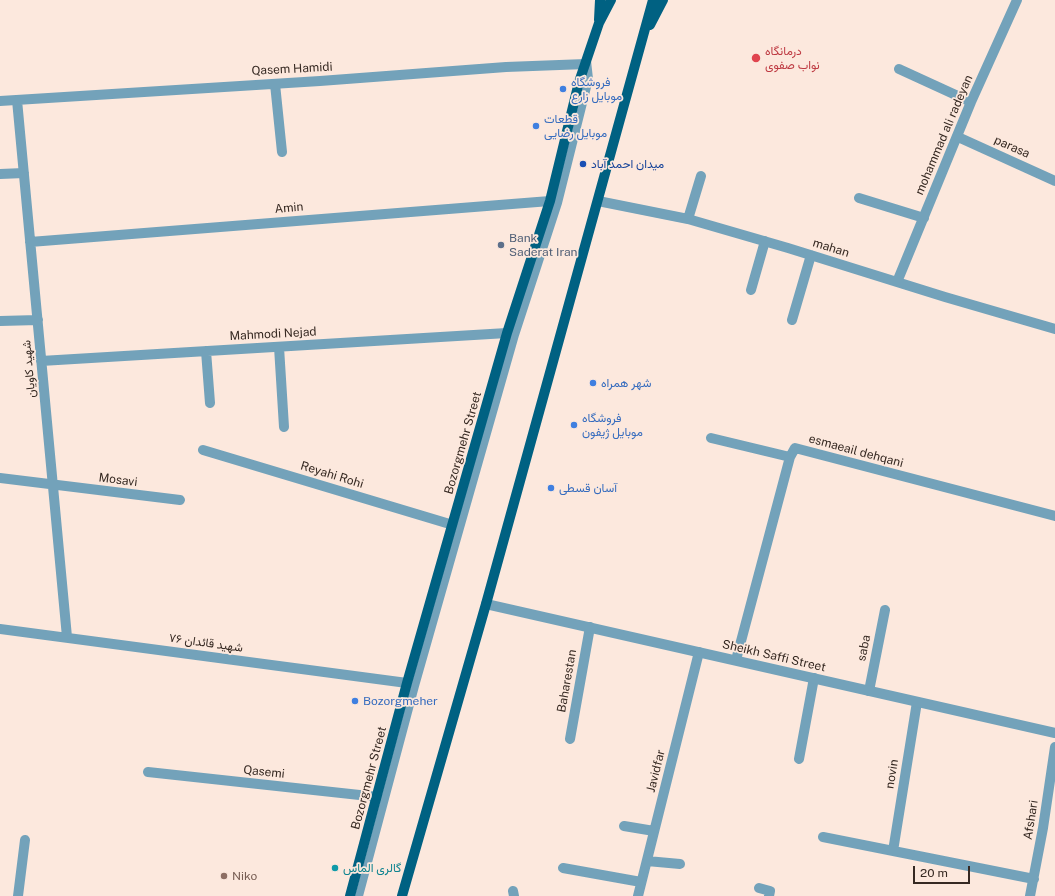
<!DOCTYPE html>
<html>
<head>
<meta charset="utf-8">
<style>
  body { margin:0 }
  #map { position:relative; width:1055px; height:896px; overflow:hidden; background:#fce8dd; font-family:"Public Sans",sans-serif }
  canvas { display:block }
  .scale { position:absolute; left:913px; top:866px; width:57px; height:18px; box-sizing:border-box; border:2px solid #362922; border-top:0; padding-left:5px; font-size:12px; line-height:14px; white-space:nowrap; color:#362922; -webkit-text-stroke:3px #fce8dd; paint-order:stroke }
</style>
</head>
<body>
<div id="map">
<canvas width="1055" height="896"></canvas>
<div class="scale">20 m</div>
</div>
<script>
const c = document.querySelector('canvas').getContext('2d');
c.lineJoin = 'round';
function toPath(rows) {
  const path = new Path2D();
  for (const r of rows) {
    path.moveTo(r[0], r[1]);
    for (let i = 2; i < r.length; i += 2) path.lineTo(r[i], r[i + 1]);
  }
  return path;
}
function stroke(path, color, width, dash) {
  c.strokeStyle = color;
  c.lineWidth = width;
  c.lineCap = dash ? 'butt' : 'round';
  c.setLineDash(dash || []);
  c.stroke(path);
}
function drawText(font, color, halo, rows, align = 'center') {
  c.font = font + ' "Public Sans",Vazirmatn,sans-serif';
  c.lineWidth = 3.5;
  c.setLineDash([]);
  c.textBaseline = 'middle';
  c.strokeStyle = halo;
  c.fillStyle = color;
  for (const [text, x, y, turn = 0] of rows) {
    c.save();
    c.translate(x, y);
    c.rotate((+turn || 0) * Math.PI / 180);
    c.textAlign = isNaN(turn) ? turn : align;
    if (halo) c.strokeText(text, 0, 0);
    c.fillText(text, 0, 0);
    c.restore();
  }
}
const service = toPath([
  [359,896,415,686,515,335,558,203,589,79,587,61]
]);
const minor = toPath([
  [899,69,971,102],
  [275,84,282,152],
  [17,100,67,637],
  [0,101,320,81,506,67,586,64],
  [958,137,1055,181],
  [0,174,24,173],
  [859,198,924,218],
  [598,201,688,219,788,248,945,297,1055,329],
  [688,219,701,176],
  [30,242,550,201],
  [897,282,971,102,1017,0],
  [751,290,765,241],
  [792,320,811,255],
  [0,321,38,320],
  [279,347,284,427],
  [206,351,210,403],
  [41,361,507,333],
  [711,438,790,457],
  [203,450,453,525],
  [0,478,180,500],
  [0,629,407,683],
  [736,660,790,457,795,448,1055,516],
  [869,691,885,610],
  [570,739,590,627],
  [799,759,814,678],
  [148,772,378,797],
  [624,826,654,831],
  [823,837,1034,879],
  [893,851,917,702],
  [647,861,680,864],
  [563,868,641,882],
  [759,888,770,891,769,896],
  [513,891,514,896],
  [18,896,25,840],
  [638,896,699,652],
  [1030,896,1043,828,1055,747]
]);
const tertiary = toPath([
  [486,604,1055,733]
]);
const primary = toPath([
  [599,20,600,0],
  [650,25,663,0],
  [350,896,407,683,507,333,550,201,579,82,599,23,611,0],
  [402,896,486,604,653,0]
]);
const markers = [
  [756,58,5,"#e0444e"],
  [563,89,4,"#3f7fe0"],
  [536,126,4,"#3f7fe0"],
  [583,164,4,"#1a4fb4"],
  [501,245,4,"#5c6f8a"],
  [593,383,4,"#3f7fe0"],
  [574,425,4,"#3f7fe0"],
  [551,488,4,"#3f7fe0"],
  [355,701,4,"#3f7fe0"],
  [335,868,4,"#0f9aa8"],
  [224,876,4,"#8d6e63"]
];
const healthNames = [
  ["درمانگاه",765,51],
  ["نواب صفوی",765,65]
];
const streetNames = [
  ["Qasem Hamidi",292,69,-3],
  ["mohammad ali radeyan",944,135,-67],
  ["parasa",1012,147,24],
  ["Amin",289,208,-5],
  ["mahan",831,248,17],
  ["Mahmodi Nejad",273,334,-3],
  ["شهید کاویان",29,369,-95],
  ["Bozorgmehr Street",463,443,-74],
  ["esmaeail dehqani",856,451,15],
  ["Reyahi Rohi",332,475,17],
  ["Mosavi",118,480,7],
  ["شهید قائدان ۷۶",206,643,8],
  ["saba",864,648,-79],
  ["Sheikh Saffi Street",774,656,13],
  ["Baharestan",567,681,-80],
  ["Javidfar",656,771,-76],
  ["Qasemi",264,772,6],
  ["novin",892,774,-81],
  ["Bozorgmehr Street",369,778,-75],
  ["Afshari",1031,820,-81]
];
const shopNames = [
  ["فروشگاه",571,82],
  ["موبایل زارع",571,96],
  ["قطعات",544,119],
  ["موبایل رضایی",544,133],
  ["شهر همراه",601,383],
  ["فروشگاه",582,418],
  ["موبایل ژیفون",582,432],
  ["آسان قسطی",559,488],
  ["Bozorgmeher",363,701]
];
const transitNames = [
  ["میدان احمد آباد",591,164]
];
const serviceNames = [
  ["Bank",509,238],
  ["Saderat Iran",509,252]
];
const cultureNames = [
  ["گالری الماس",343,868]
];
const educationNames = [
  ["Niko",232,876]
];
stroke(service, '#73a2ba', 8);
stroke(minor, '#73a2ba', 10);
stroke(tertiary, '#73a2ba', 10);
stroke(primary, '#006182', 10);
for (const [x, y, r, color] of markers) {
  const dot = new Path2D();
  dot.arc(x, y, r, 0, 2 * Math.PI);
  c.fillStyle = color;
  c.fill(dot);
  stroke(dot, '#fce8dd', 1.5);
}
drawText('12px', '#be3a42', '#fce8dd', healthNames, 'left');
drawText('12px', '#362922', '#fce8dd', streetNames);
drawText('12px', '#366cbe', '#fce8dd', shopNames, 'left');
drawText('12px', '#164399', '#fce8dd', transitNames, 'left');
drawText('12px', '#4e5e75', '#fce8dd', serviceNames, 'left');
drawText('12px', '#0d838f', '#fce8dd', cultureNames, 'left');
drawText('12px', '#785e54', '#fce8dd', educationNames, 'left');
</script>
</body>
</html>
